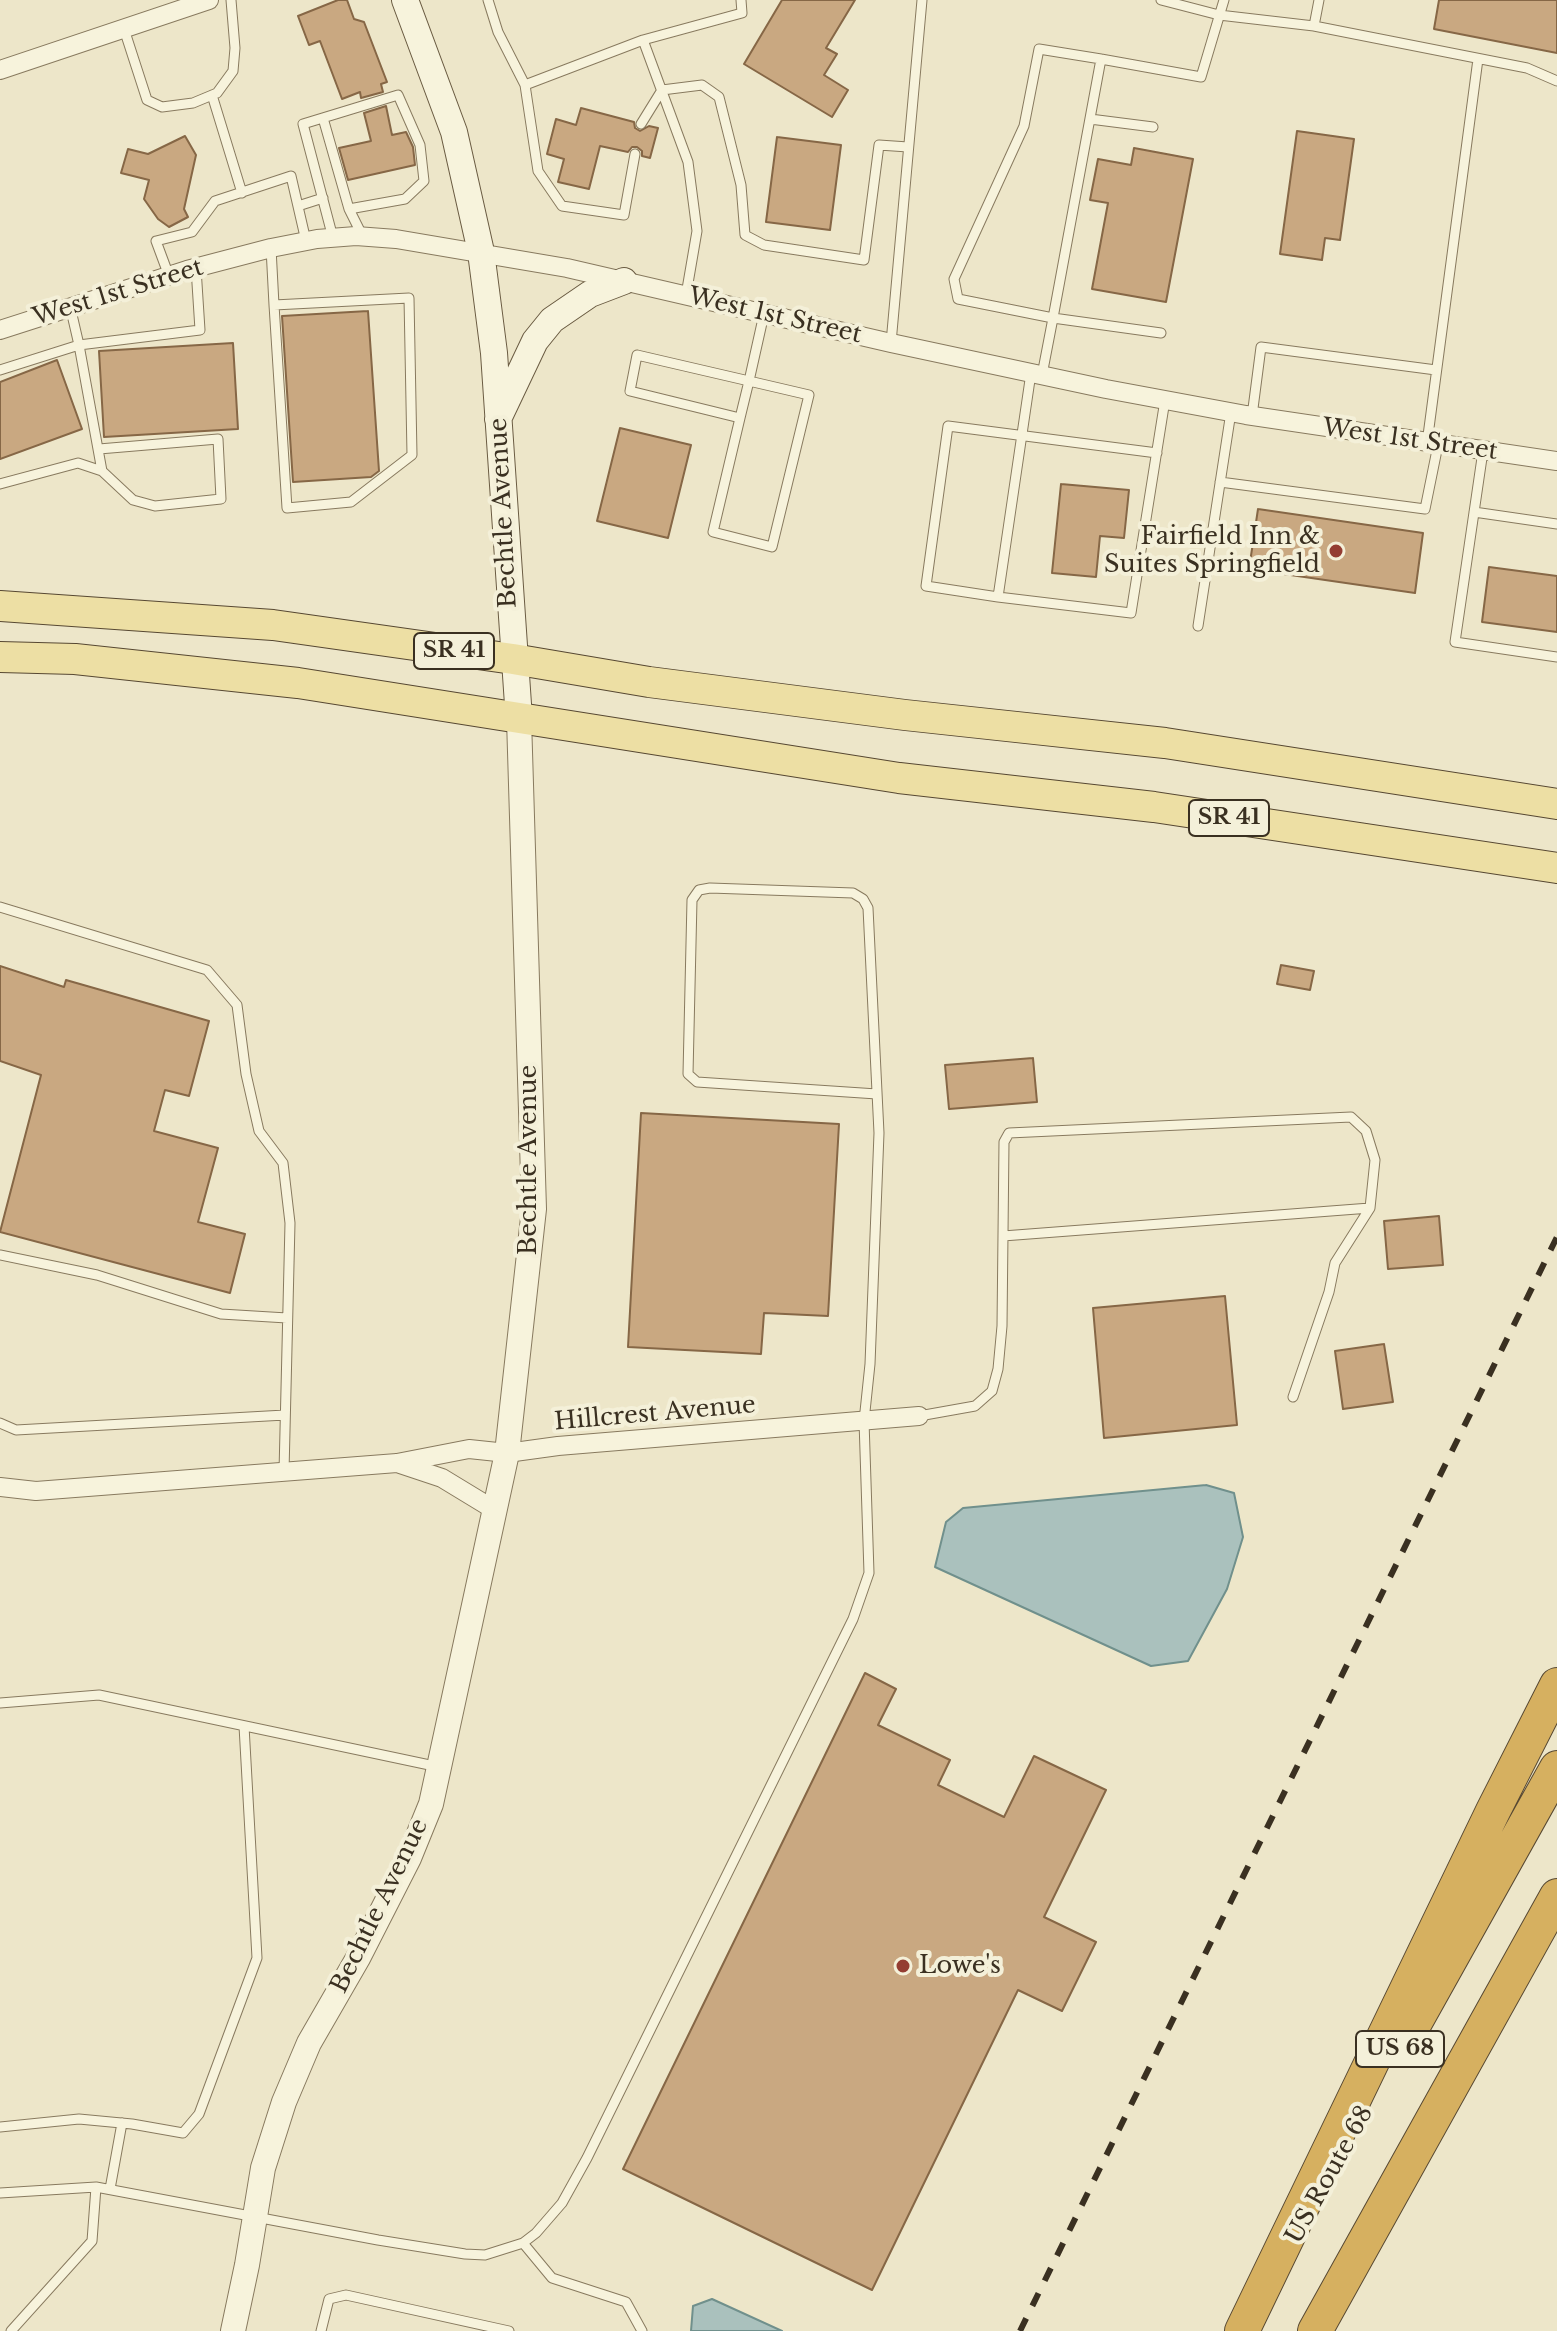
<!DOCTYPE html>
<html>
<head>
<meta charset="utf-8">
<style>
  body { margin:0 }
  canvas { display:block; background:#ede6c9 }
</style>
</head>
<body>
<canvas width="1557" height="2331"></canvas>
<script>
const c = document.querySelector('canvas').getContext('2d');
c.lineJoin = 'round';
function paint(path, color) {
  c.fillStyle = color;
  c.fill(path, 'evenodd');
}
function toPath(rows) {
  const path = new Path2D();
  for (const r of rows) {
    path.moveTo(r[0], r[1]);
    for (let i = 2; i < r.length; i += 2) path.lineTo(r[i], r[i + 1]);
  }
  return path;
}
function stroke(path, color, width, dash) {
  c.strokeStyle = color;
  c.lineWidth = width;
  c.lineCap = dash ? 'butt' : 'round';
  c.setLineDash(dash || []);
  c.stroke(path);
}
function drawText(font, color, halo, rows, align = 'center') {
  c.font = font + ' "Libre Baskerville",serif';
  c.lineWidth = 8;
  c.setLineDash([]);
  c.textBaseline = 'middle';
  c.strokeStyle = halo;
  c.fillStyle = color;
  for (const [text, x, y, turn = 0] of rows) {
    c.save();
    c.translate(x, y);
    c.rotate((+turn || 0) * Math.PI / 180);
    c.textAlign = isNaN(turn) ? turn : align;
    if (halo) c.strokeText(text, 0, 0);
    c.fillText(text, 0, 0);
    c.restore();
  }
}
const water = toPath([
  [1206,1485,1234,1493,1243,1537,1227,1589,1188,1661,1151,1666,935,1567,946,1522,963,1508,1206,1485],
  [712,2299,782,2331,691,2331,693,2306,712,2299]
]);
const building = toPath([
  [338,0,347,0,354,19,364,22,387,82,381,84,383,92,361,98,360,92,342,99,320,41,309,45,298,16,338,0],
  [782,0,855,0,826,48,837,54,824,75,848,90,832,117,744,64,782,0],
  [1439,0,1557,0,1557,53,1434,29,1439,0],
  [386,106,392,135,406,132,413,147,415,165,348,180,339,148,371,141,364,113,386,106],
  [581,108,634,122,635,128,640,131,649,126,658,128,650,158,642,156,642,151,637,147,632,147,628,152,600,146,589,189,558,182,564,159,547,154,556,119,576,125,581,108],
  [1297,131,1354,139,1340,240,1325,238,1322,260,1280,254,1297,131],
  [185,136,196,155,184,209,188,217,169,227,158,219,144,199,149,180,121,173,128,149,148,154,185,136],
  [777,137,841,145,830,230,766,222,777,137],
  [1134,148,1193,159,1166,302,1092,289,1108,203,1090,200,1098,159,1131,165,1134,148],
  [368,311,379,471,371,477,293,482,282,316,368,311],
  [233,343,238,429,104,437,99,351,233,343],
  [57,360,82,429,0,459,0,382,57,360],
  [620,428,691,445,668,538,597,521,620,428],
  [1061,484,1129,490,1124,538,1100,536,1096,577,1052,573,1061,484],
  [1258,509,1423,533,1415,593,1249,569,1258,509],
  [1489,567,1557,576,1557,632,1482,622,1489,567],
  [1281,965,1314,971,1310,990,1277,984,1281,965],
  [0,966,64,987,66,980,209,1021,189,1096,165,1090,154,1131,218,1148,198,1222,245,1234,230,1293,0,1232,41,1075,0,1061,0,966],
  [1033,1058,1037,1102,949,1109,945,1065,1033,1058],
  [641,1113,839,1124,828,1316,764,1313,761,1354,628,1347,641,1113],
  [1439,1216,1443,1265,1388,1269,1384,1221,1439,1216],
  [1225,1296,1237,1425,1104,1438,1093,1308,1225,1296],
  [1384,1344,1393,1402,1343,1409,1335,1351,1384,1344],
  [865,1673,896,1689,878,1725,950,1760,938,1785,1004,1817,1034,1756,1106,1790,1044,1917,1096,1942,1062,2011,1018,1990,872,2290,623,2169,865,1673]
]);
const service = toPath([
  [488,0,498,32,525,85,643,40,742,13,741,0],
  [1161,0,1219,15,1314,26,1527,68,1557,81],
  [1314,26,1319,0],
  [124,29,147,100,162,107,193,103,217,93,233,71,235,48,231,0],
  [643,40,688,162,697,231,686,295],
  [1101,59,1201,77,1224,0],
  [525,85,538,171,562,206,624,215,635,154],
  [212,95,242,193],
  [323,118,349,209],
  [1090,119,1153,127],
  [641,124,662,90,702,85,719,97,741,185,745,235,764,245,864,260,879,145,908,147],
  [298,206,323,198],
  [333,238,303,124,398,95,420,145,424,181,405,199,349,209,363,237],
  [271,248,274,305,287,508,351,502,412,455,409,298,274,305],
  [169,276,156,241,192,232,215,201,291,176,306,241],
  [891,343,922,0],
  [0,370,79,345,70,306],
  [1031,373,998,597,1131,613,1165,400],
  [1042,375,1053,318,1101,59,1039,49,1024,126,954,279,958,299,1053,318,1161,333],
  [1252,416,1261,347,1436,370],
  [740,418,630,391,637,355,749,381,809,395,772,547,713,532,740,418,749,381,764,314],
  [1427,443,1478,59],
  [99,449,218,439,221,499,155,506,133,500,102,471,79,345,200,330,196,268],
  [1483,451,1455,642,1557,657],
  [1220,482,1425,509,1438,445],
  [0,484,78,463,102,471],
  [1474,512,1557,524],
  [998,597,926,586,948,426,1157,453],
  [1198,626,1231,412],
  [0,907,207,970,237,1005,246,1074,259,1131,283,1163,290,1223,284,1472],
  [1003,1236,1370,1208],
  [0,1255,97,1275,221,1314,287,1318],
  [919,1416,975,1406,992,1391,998,1369,1002,1326,1004,1142,1009,1133,1351,1117,1366,1131,1375,1160,1370,1208,1335,1263,1329,1292,1293,1397],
  [0,1423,16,1430,285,1415],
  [0,1703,99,1695,439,1767],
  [0,2127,79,2119,132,2124,183,2133,199,2114,257,1958,244,1726],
  [110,2189,122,2123],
  [0,2193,96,2187,378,2240,465,2254,485,2255,523,2243,536,2233,562,2203,587,2158,853,1619,869,1573,864,1421,870,1364,879,1133,868,908,863,899,853,893,710,888,699,890,692,900,688,1074,697,1082,877,1094],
  [523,2243,552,2278,626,2302,642,2331],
  [11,2331,92,2241,96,2187],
  [321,2331,329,2299,346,2295,509,2331]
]);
const minor = toPath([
  [0,70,209,0],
  [0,330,187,270,271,248,317,239,356,236,396,239,567,268,891,343,1106,389,1246,415,1557,461],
  [400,1464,442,1478,493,1509],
  [0,1487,36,1491,397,1463,469,1449,507,1453,558,1446,919,1416]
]);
const tertiary = toPath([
  [233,2331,247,2265,263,2168,284,2102,309,2043,358,1958,409,1858,431,1804,507,1453,534,1209,519,719]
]);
const secondary = toPath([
  [405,0,454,132,481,252,494,353,519,719],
  [498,419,535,341,552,320,590,294,624,281]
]);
const primary = toPath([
  [0,606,273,625,513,659,649,682,905,715,1165,743,1557,804],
  [0,657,75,659,298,683,899,778,1154,807,1557,868]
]);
const motorway = toPath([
  [1409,2033,1557,1768],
  [1242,2331,1493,1811,1557,1685],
  [1315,2331,1557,1896]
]);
const rail = toPath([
  [1020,2331,1557,1237]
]);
const markers = [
  [1336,551,8,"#943d32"],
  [903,1966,8,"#943d32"]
];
const shields = [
  [454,651,80],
  [1229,818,80],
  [1400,2049,88]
];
const shieldNames = [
  ["SR 41",454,651],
  ["SR 41",1229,818],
  ["US 68",1400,2049]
];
const streetNames = [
  ["West 1st Street",118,293,-17],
  ["West 1st Street",775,316,13],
  ["West 1st Street",1410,440,8],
  ["Bechtle Avenue",504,513,-93],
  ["Bechtle Avenue",529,1160,-90],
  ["Hillcrest Avenue",655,1414,-5],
  ["Bechtle Avenue",380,1906,-64],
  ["US Route 68",1330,2175,-61]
];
const poiNames = [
  ["Fairfield Inn &",1320,537],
  ["Suites Springfield",1320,565],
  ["Lowe's",919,1966,"left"]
];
paint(water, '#aac1bd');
stroke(water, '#70908c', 2);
paint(building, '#c9a881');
stroke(building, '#866746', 2);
stroke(service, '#887a5f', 11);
stroke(minor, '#887a5f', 20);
stroke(tertiary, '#887a5f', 26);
stroke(secondary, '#6a5b42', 28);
stroke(primary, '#574832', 32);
stroke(motorway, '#574832', 36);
stroke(service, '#f7f3dc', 9);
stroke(minor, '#f7f3dc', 18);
stroke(tertiary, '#f7f3dc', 24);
stroke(secondary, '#f7f3dc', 26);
stroke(primary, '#eddfa4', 30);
stroke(motorway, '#d6b060', 34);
stroke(rail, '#3a3021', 6, [14, 14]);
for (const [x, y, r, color] of markers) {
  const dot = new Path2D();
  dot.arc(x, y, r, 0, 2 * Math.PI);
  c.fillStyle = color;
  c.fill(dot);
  stroke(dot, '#f4f0d9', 3);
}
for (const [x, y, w] of shields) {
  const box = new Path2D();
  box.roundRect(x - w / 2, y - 18, w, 36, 6);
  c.fillStyle = '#f4f0d9';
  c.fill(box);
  stroke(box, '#3a3021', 2);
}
drawText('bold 22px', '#3a3021', null, shieldNames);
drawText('24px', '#3a3021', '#f4f0d9', streetNames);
drawText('24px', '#3a3021', '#f4f0d9', poiNames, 'right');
</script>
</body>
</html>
